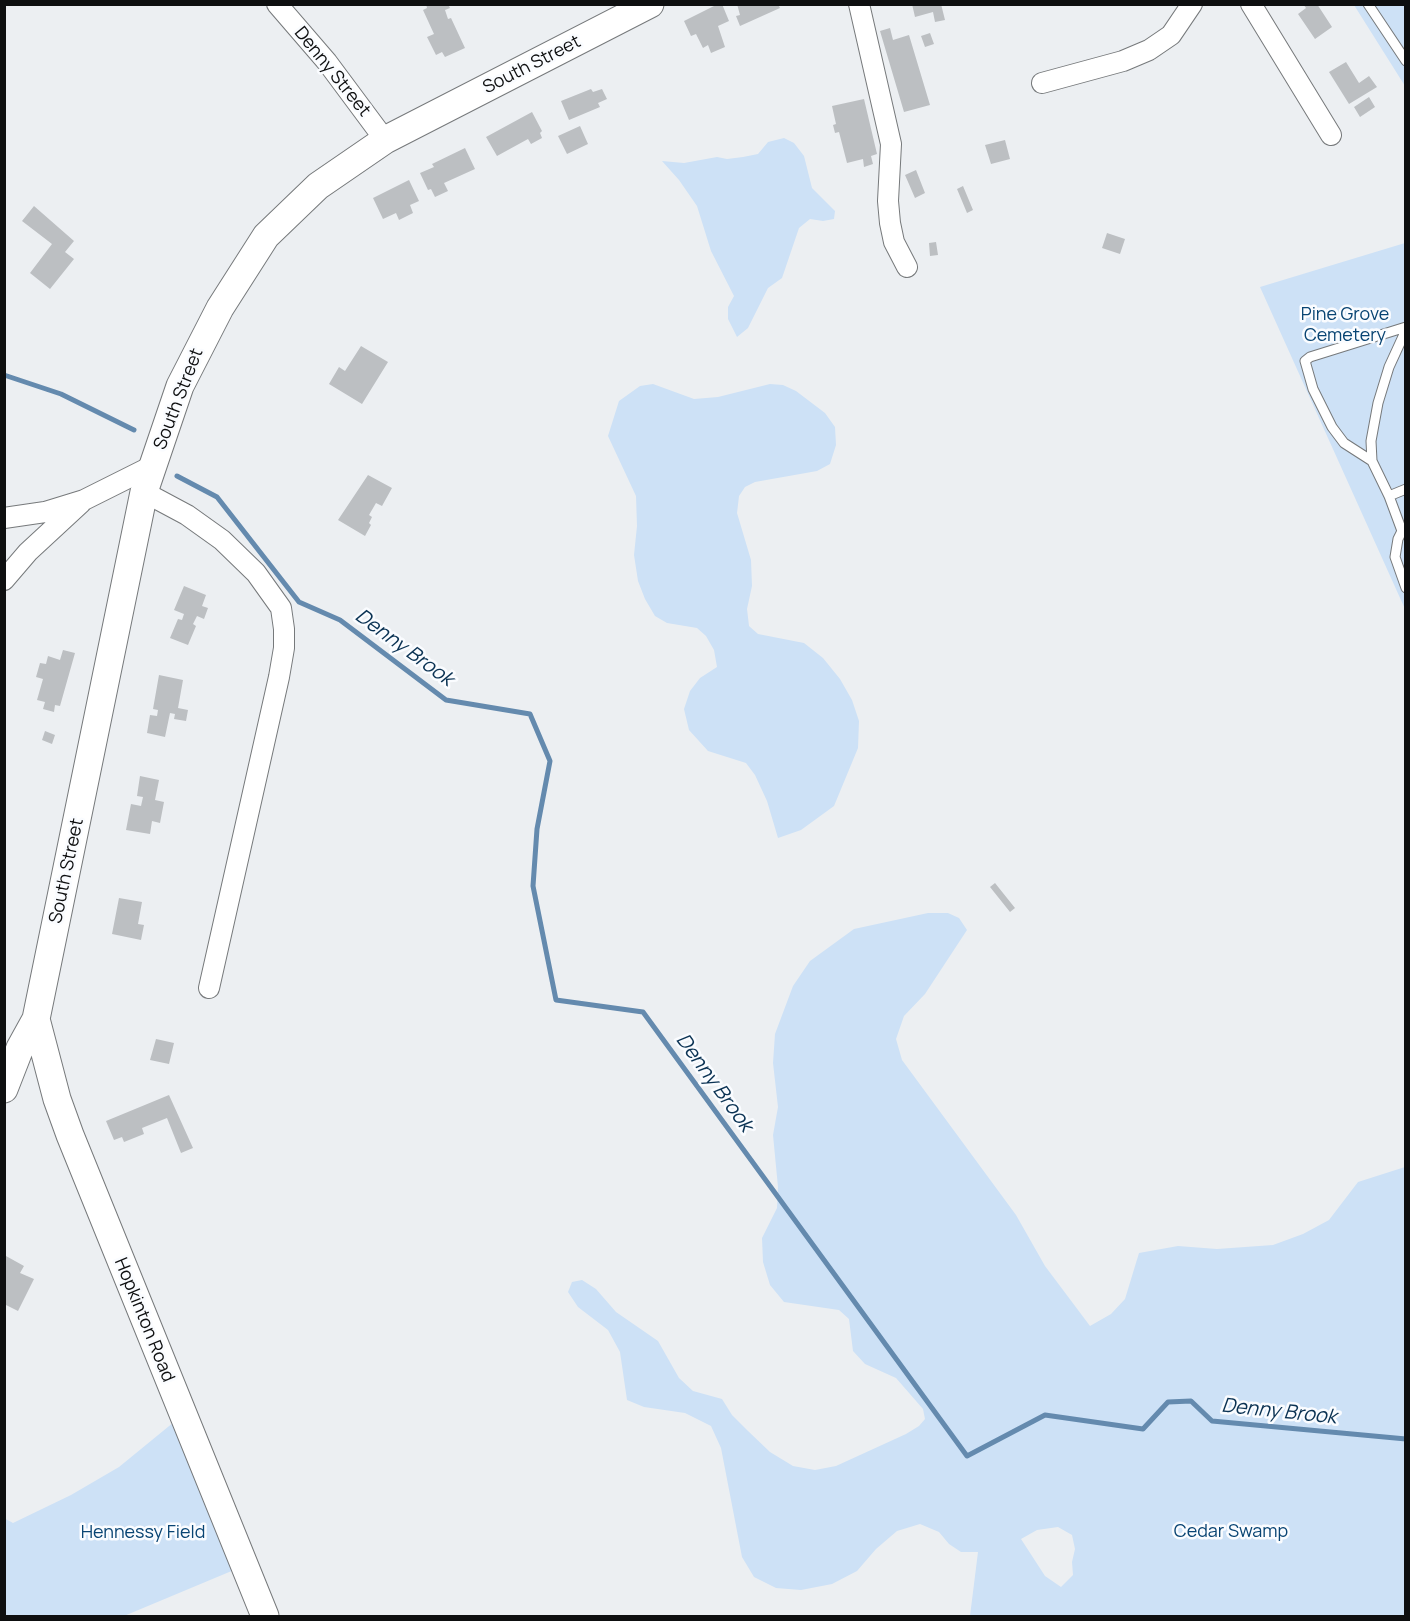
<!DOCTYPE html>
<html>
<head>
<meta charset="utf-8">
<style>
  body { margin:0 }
  #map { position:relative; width:1410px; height:1621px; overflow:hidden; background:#eceff2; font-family:Manrope,sans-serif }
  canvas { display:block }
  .frame { position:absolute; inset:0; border:6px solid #0e0f10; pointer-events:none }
</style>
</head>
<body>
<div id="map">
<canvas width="1410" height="1621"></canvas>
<div class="frame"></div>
</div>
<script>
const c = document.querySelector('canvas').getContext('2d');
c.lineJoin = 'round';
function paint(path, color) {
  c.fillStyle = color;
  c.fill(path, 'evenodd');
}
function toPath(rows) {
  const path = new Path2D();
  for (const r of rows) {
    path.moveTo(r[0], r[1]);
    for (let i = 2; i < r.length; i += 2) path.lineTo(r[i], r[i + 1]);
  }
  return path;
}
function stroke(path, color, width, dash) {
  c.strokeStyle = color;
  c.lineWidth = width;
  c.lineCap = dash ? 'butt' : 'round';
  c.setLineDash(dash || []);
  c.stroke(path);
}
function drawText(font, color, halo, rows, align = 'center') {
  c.font = font + ' Manrope,sans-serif';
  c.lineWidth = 5;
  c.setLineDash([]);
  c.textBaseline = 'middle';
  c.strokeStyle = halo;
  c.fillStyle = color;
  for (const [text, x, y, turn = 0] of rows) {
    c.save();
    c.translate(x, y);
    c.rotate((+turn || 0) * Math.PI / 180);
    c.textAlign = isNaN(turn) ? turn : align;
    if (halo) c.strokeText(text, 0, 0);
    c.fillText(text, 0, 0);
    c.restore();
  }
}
const green = toPath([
  [1354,5,1405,5,1405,86],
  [784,138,794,143,804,156,812,188,835,211,834,219,823,221,810,219,799,228,782,278,768,288,748,328,737,337,728,319,728,307,734,296,711,251,697,206,679,180,662,161,684,163,717,157,727,159,743,157,758,154,768,142],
  [1405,243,1405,609,1260,287],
  [653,384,694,399,718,397,770,384,783,385,796,391,825,413,835,427,836,445,830,464,817,471,755,482,745,487,739,496,737,513,751,560,752,586,747,609,749,626,758,634,804,643,823,658,840,679,852,700,859,721,858,748,834,806,801,830,778,838,767,801,755,775,746,763,708,751,689,730,684,709,690,691,700,678,717,667,714,650,706,636,697,628,667,623,655,616,645,599,638,581,634,555,637,526,636,496,608,436,619,401,640,386],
  [928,913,948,913,959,918,967,930,925,994,904,1016,896,1039,902,1060,1016,1215,1045,1266,1090,1326,1111,1314,1125,1299,1139,1253,1178,1246,1217,1249,1273,1245,1303,1234,1329,1220,1358,1182,1405,1167,1405,1616,970,1616,978,1552,961,1552,949,1544,939,1532,920,1524,897,1531,876,1549,857,1571,832,1584,801,1590,776,1588,754,1577,742,1557,721,1448,711,1426,685,1413,644,1407,627,1400,620,1352,608,1330,578,1307,568,1292,572,1282,582,1280,596,1289,616,1312,658,1341,679,1378,693,1391,722,1399,732,1415,748,1431,770,1452,793,1466,815,1470,836,1466,906,1434,919,1426,925,1419,923,1409,896,1378,865,1364,853,1351,849,1319,839,1310,784,1302,770,1285,763,1262,762,1238,777,1208,778,1187,773,1135,778,1107,773,1063,775,1034,793,986,810,961,854,929],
  [1058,1527,1072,1535,1075,1549,1072,1562,1073,1575,1061,1587,1045,1576,1021,1539,1037,1530],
  [174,1422,234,1570,124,1616,5,1616,4,1518,13,1523,71,1495,119,1467]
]);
const stream = toPath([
  [4,375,61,394,134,430],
  [177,476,217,497,299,602,340,620,446,700,530,714,550,761,537,829,533,886,556,1000,643,1012,967,1456,1045,1415,1143,1429,1168,1402,1191,1401,1212,1421,1406,1439]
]);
const building = toPath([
  [426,4,448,4,450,8,445,10,448,19,451,18,465,48,445,57,442,52,436,55,427,37,434,34,423,10,427,8],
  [718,4,722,4,729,21,718,26,725,47,711,53,708,45,703,48,696,34,691,36,684,21],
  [737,4,778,4,780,8,740,26,736,16,740,15],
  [912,4,941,4,945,20,935,22,933,12,915,17],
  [1303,4,1317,4,1332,27,1315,39,1298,14,1306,8],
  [890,28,893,40,909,35,930,105,904,112,880,31],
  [930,33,934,44,925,47,921,36],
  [1346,62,1359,83,1369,76,1377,87,1349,104,1329,72],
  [591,89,593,92,602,89,607,99,598,103,600,107,569,120,561,101],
  [1369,97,1375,107,1360,117,1354,107],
  [864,99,877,154,871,156,873,164,864,167,863,159,847,163,839,132,835,133,833,125,836,124,832,106],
  [532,112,542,131,540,133,542,138,531,144,528,139,497,156,486,137],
  [580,126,588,144,567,154,558,136],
  [1005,140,1010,159,991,164,985,145],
  [465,148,475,169,444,183,448,191,435,197,431,189,428,190,420,173,434,167,432,164],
  [916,170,925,193,915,198,905,175],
  [409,180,419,201,410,205,413,213,399,220,396,213,383,219,373,198],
  [963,186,973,210,967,213,957,189],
  [34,206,74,241,65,252,74,259,50,289,30,273,52,244,22,221],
  [1107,233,1125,239,1120,254,1102,248],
  [936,242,938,255,930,256,929,243],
  [361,346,388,362,362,404,329,384,339,367,345,371],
  [368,475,392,488,382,506,376,503,369,515,372,517,369,523,371,525,365,536,338,520],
  [184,586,206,595,202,606,208,608,204,619,197,616,193,624,196,626,188,645,170,638,178,619,182,620,184,614,174,610],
  [63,650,75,653,60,706,55,705,54,712,43,709,45,702,37,700,43,679,36,677,40,663,46,664,48,656,60,660],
  [159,675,183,680,178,708,188,710,186,721,174,719,175,714,170,713,165,737,147,733,150,715,157,716,158,710,153,709],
  [45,731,55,735,52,744,42,740],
  [140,776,159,780,155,800,164,802,160,823,152,821,150,834,126,830,131,804,141,806,143,797,137,796],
  [995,883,1015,908,1010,912,990,887],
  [119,898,142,902,138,924,144,925,141,940,112,934],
  [156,1039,174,1043,169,1064,150,1060],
  [169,1095,193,1148,181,1153,167,1118,142,1128,144,1134,124,1142,122,1137,114,1140,106,1121],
  [6,1256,24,1266,20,1273,34,1279,18,1311,4,1304]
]);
const lane = toPath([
  [1368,4,1406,61],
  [1372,461,1371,441,1378,403,1389,367,1406,330],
  [1406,489,1389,496,1402,531,1398,539,1395,557,1406,588],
  [1389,496,1372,461,1344,443,1332,427,1313,389,1305,361,1310,357,1406,327]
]);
const street = toPath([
  [277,4,327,62,385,140],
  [859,4,891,144,888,201,890,223,894,242,907,267],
  [1251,4,1331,135],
  [1042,83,1123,61,1149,50,1171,35,1192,4],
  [144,492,187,515,222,540,256,573,281,608,284,629,284,648,279,677,209,988],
  [4,518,45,512,84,500,154,465],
  [4,580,28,552,81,503]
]);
const secondary = toPath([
  [36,1019,57,1099,70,1135,265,1616],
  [4,1089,20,1048,36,1019,144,492,180,386,220,308,266,236,318,186,385,140,650,4]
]);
const streetNames = [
  ["South Street",532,65,-27],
  ["Denny Street",332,72,51],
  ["South Street",179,399,-69],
  ["South Street",67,871,-78],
  ["Hopkinton Road",144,1320,68]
];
const parkNames = [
  ["Pine Grove",1345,315],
  ["Cemetery",1345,336],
  ["Cedar Swamp",1231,1532],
  ["Hennessy Field",143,1533]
];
const waterNames = [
  ["Denny Brook",404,648,36],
  ["Denny Brook",714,1083,54],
  ["Denny Brook",1279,1412,6]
];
paint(green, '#cde1f6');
stroke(stream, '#648aae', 5);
paint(building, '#bcbfc2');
stroke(lane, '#76797b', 11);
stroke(street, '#76797b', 22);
stroke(secondary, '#76797b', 29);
stroke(lane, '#fff', 9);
stroke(street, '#fff', 20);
stroke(secondary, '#fff', 27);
drawText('18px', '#0e0f10', '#fafcff', streetNames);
drawText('18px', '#084473', '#fafcff', parkNames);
drawText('italic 20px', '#0a3253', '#fafcff', waterNames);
</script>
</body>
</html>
